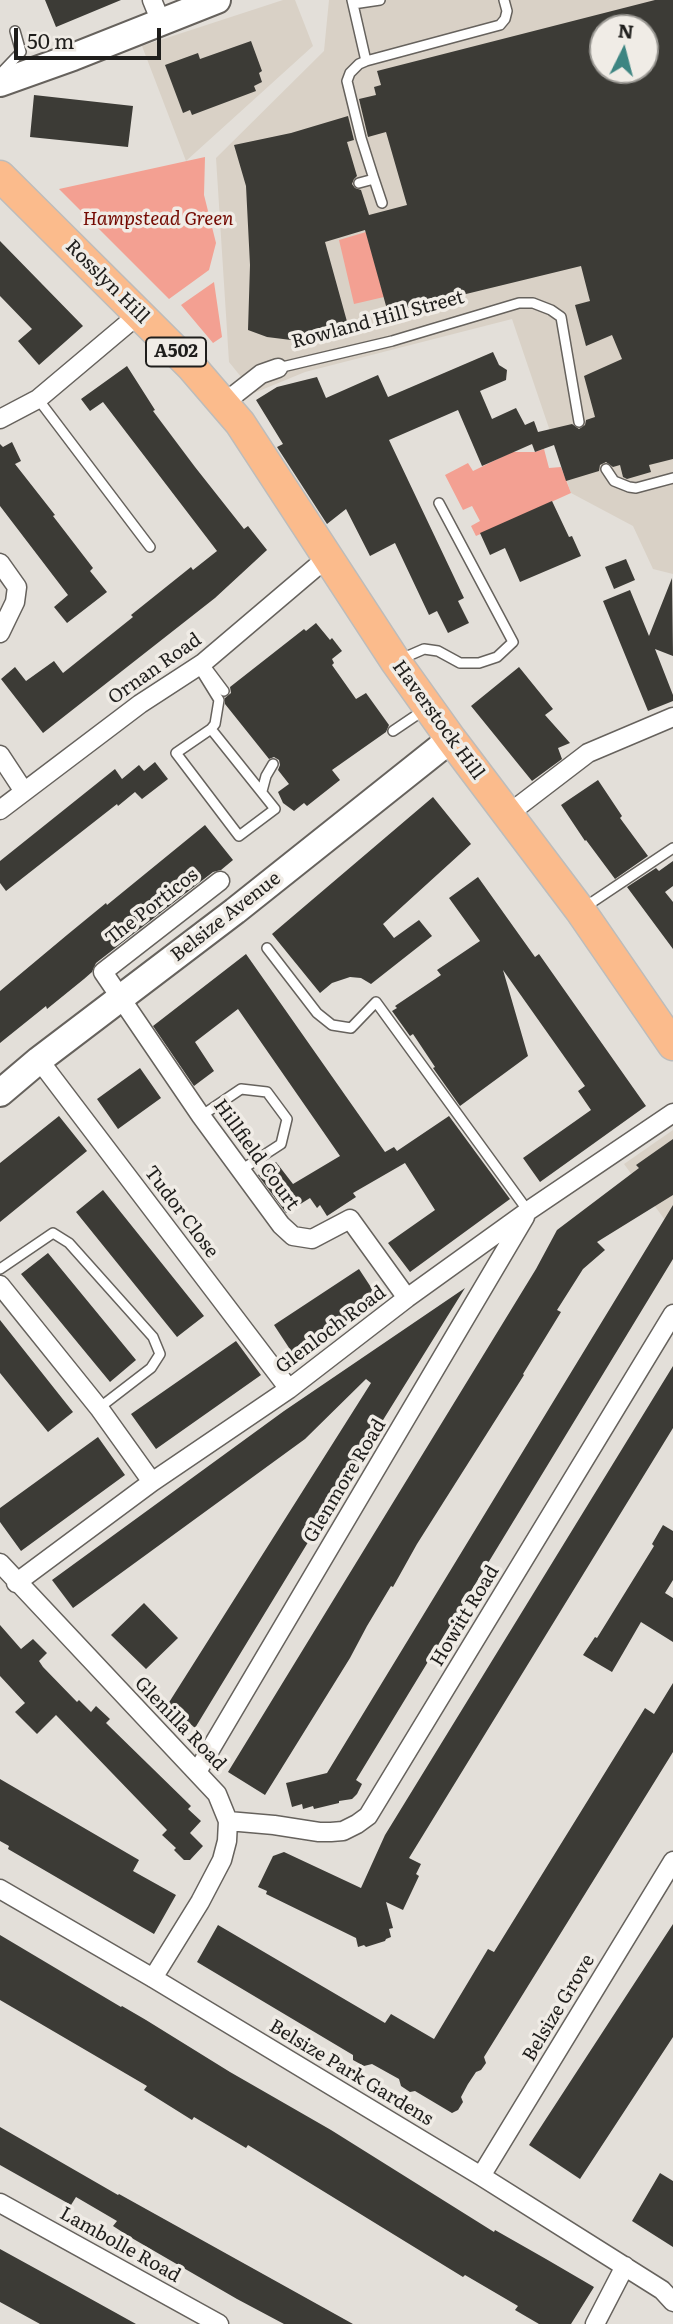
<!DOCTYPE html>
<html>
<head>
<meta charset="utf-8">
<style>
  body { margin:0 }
  #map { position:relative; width:673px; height:2324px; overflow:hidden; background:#e3dfd9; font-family:Literata,serif }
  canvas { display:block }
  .north { position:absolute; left:589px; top:14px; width:70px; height:70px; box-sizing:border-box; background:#f0ece6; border:2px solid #9c9a95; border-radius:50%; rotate:6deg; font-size:19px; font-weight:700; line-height:28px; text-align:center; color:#1f1e1c }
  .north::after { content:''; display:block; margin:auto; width:24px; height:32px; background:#3d8582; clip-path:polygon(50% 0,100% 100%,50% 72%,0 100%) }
  .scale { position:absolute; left:14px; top:28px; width:147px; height:32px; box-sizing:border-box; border:4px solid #1f1e1c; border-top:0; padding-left:9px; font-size:21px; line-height:24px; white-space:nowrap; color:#1f1e1c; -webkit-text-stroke:5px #f0ece6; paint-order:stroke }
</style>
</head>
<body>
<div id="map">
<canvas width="673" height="2324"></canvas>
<div class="north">N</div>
<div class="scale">50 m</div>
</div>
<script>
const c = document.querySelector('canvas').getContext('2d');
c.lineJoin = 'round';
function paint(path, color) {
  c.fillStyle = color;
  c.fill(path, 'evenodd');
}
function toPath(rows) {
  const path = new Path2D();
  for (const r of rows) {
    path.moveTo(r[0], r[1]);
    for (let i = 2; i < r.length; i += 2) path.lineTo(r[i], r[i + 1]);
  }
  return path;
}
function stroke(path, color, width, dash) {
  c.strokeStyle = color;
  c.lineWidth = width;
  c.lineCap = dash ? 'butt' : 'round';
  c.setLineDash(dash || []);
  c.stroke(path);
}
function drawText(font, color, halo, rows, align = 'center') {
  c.font = font + ' Literata,serif';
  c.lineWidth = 7;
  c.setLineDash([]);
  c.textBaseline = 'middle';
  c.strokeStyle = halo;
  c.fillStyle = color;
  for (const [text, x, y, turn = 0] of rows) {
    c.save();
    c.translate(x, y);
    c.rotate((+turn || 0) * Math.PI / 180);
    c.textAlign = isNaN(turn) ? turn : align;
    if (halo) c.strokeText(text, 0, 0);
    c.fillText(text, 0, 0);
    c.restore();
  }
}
const built = toPath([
  [283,0,295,0,313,46,186,161,142,46],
  [329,0,673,0,673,574,653,569,633,526,571,493,512,319,305,372,254,393,229,362,216,158,324,51],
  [603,28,645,28,645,70,603,70],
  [673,1130,673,1231,624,1164]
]);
const green = toPath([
  [205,157,204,195,216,243,209,270,169,299,59,189],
  [366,232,384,297,354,304,339,240],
  [214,282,222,337,213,343,181,305],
  [544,449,549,468,561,467,571,493,476,536,471,526,480,521,472,506,463,510,445,475,468,463,473,471,512,452,535,452]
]);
const building = toPath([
  [45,0,121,0,56,27],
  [655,0,673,0,673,459,649,465,651,472,627,479,623,477,620,465,613,467,606,462,600,465,599,471,566,481,554,445,535,452,532,444,482,466,458,410,389,440,464,598,458,601,469,623,448,633,437,611,429,615,395,543,370,556,346,509,327,524,277,447,283,444,256,400,277,387,317,377,326,398,378,375,388,397,493,352,499,365,507,370,506,380,480,391,492,419,516,408,525,425,534,421,538,432,572,424,579,429,585,425,586,420,595,417,584,376,622,359,612,335,586,346,575,305,590,301,581,266,388,313,365,230,325,242,351,336,307,342,267,337,248,330,250,265,246,186,234,145,291,133,348,116,354,140,347,142,357,176,354,179,352,184,355,188,361,190,369,215,407,205,386,132,368,137,359,99,376,95,374,87,381,85,377,71],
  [603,28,645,28,645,70,603,70],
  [251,41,262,71,259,73,262,82,254,86,256,91,192,115,190,110,183,113,165,65,198,53,200,59],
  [34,95,133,106,128,147,30,137],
  [0,241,83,326,39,365,18,341,32,329,0,296],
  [127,366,155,410,153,411,195,467,244,529,248,526,267,550,215,598,43,733,1,679,15,667,26,681,54,661,63,673,133,617,131,615,191,567,193,570,217,551,103,402,90,411,81,399],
  [12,442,21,461,15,464,55,515,53,516,93,568,90,571,107,592,67,623,54,607,68,595,0,506,0,444,3,447],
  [552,501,569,537,572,536,581,556,520,582,505,548,490,555,480,533],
  [626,559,635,580,614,589,605,567],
  [672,578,673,656,655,649,673,695,673,701,648,711,603,601,630,590,649,636],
  [316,623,330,640,332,638,342,651,332,659,334,663,332,665,356,699,366,693,389,725,386,732,332,770,340,780,307,806,304,803,294,811,283,803,278,792,289,784,278,770,280,765,279,760,274,757,269,759,225,704,225,698,231,693,230,687,304,629,306,631],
  [519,667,553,709,545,715,570,743,558,748,562,759,532,781,471,706],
  [155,762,168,779,142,799,135,792,118,806,117,804,6,891,0,883,0,861,115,769,122,779,139,765,144,771],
  [598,780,622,816,620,818,648,856,615,879,586,840,585,841,561,805],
  [433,797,471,844,383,924,394,938,419,920,432,936,371,984,361,978,350,977,332,983,320,993,272,934],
  [205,825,233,860,221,870,213,872,96,963,92,972,84,979,47,1009,46,1006,0,1043,0,991,67,935,106,903,107,905],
  [673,861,673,886,665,892,673,902,673,949,627,887,656,868,659,871],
  [478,877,535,957,539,954,646,1106,540,1182,523,1158,591,1110,578,1091,585,1086,503,970,528,1056,460,1106,433,1068,435,1067,413,1034,410,1036,392,1011,397,1008,395,1006,441,975,437,970,480,941,449,898],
  [246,954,385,1152,394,1147,397,1151,449,1116,510,1199,410,1272,388,1243,435,1210,405,1163,353,1193,356,1197,327,1216,320,1205,317,1208,310,1198,286,1213,258,1175,276,1162,293,1184,340,1156,238,1009,195,1042,214,1071,194,1086,153,1026],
  [140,1068,161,1098,118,1129,97,1099],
  [59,1116,87,1151,0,1222,0,1163],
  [673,1139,673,1195,597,1242,605,1250,583,1269,557,1310,561,1312,523,1374,524,1375,417,1544,393,1587,391,1586,367,1626,350,1658,265,1795,228,1772,536,1269,557,1230,639,1168,636,1165],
  [103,1190,204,1316,177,1337,76,1212],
  [673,1205,673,1259,356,1780,362,1784,357,1794,352,1799,339,1801,339,1803,314,1809,313,1806,303,1809,302,1804,292,1807,286,1783,327,1773],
  [48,1253,136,1360,110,1382,21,1274],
  [359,1269,380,1301,295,1357,274,1325],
  [465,1288,352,1470,195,1728,168,1704,371,1383,366,1379,305,1439,73,1608,52,1580,284,1411],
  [0,1320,73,1412,48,1432,0,1373],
  [236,1341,261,1375,156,1449,131,1414],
  [673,1366,673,1428,409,1858,421,1864,416,1874,419,1876,403,1910,386,1902,393,1928,389,1929,391,1937,386,1939,385,1941,366,1947,364,1945,358,1947,356,1938,266,1894,267,1891,258,1887,273,1856,284,1852,361,1888,385,1835],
  [98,1437,125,1475,21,1551,0,1522,0,1508],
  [663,1525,673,1531,673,1580,665,1593,673,1598,673,1642,641,1622,612,1672,583,1655,595,1637,597,1638,654,1546,652,1544],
  [144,1603,178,1638,146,1669,111,1635],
  [0,1625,21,1649,33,1639,47,1653,39,1661,43,1667,77,1702,79,1700,91,1712,96,1706,110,1719,106,1723,191,1806,188,1809,201,1821,190,1833,203,1846,190,1860,184,1860,174,1850,176,1848,162,1835,167,1830,56,1715,37,1734,15,1712,25,1703,0,1676],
  [673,1683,673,1752,484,2057,486,2063,481,2070,476,2072,468,2084,461,2097,463,2102,458,2110,452,2113,415,2091,410,2092,401,2086,399,2079,372,2064,364,2066,353,2060,353,2055,197,1962,218,1925,385,2023,391,2014,434,2039,488,1949,494,1952,645,1708,654,1714],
  [0,1779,139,1860,133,1871,176,1895,154,1934,8,1849,9,1846,0,1841],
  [673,1924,673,2037,580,2179,529,2145],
  [0,1935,121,2007,122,2006,146,2020,230,2072,331,2130,494,2232,495,2230,546,2259,594,2287,571,2324,539,2324,515,2310,518,2306,465,2275,463,2277,248,2145,246,2148,194,2117,192,2120,144,2090,147,2086,0,2000],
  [0,2127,118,2195,119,2194,353,2324,284,2324,237,2299,130,2237,113,2226,117,2221,76,2197,71,2205,0,2165],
  [660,2173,673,2181,673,2247,632,2221],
  [0,2249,71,2288,136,2324,40,2324,0,2302]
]);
const lane = toPath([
  [352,0,366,61],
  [353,4,380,0],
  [1,73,21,52,15,31],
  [374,179,382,203],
  [359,183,374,179,361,138,347,81,350,73,359,64,366,61,500,25,505,19,507,11,504,0],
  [278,368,392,341,519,303,533,303,551,310,561,317,579,422],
  [38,399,150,547],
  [606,469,614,481,629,487,636,488,673,478],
  [401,659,424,649,438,651,460,663,479,663,497,657,513,642,439,503],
  [203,663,224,691],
  [198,666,219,700,215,724,211,729],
  [211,729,275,809,239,836,176,753,211,729],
  [393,731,424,710],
  [262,791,266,776,273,764],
  [585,907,673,848],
  [267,948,317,1013,332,1025,351,1028,376,1002,528,1211],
  [201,1116,241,1089,267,1092,287,1119,281,1144,241,1170],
  [0,1269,53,1233,69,1243,153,1337,160,1354,151,1368,99,1408]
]);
const street = toPath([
  [152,0,161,22],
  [224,403,261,374,278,368],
  [0,419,38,399,139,314],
  [0,563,17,587,15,602,0,633],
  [0,755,23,790],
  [0,810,140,704,203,663,329,556],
  [507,815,588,753,673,717],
  [220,881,103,972,201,1116,281,1225,293,1236,312,1239,350,1219,407,1298],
  [39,1060,289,1389],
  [0,1285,99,1408,152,1482],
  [0,1563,217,1794,228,1821,227,1841,222,1860,200,1902,153,1978],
  [16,1583,152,1482,289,1389,407,1298,528,1211,673,1113],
  [197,1772,525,1217],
  [228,1821,274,1825,319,1832,331,1832,343,1831,357,1824,368,1816,673,1314],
  [0,1889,153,1978,481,2176,662,2290,673,2302],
  [481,2176,673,1861],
  [0,2203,219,2324],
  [595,2324,625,2266]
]);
const secondary = toPath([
  [0,83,73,57,217,0],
  [0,1093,39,1060,235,911,451,739]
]);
const primary = toPath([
  [0,176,191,366,240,423,396,662,451,739,580,910,673,1045]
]);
const shields = [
  [176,352,60]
];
const shieldNames = [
  ["A502",176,352]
];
const parkNames = [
  ["Hampstead Green",158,219]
];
const streetNames = [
  ["Rosslyn Hill",107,282,45],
  ["Rowland Hill Street",378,320,-15],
  ["Ornan Road",155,669,-35],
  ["Haverstock Hill",438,720,54],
  ["The Porticos",152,907,-38],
  ["Belsize Avenue",226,917,-38],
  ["Hillfield Court",256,1155,54],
  ["Tudor Close",181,1212,53],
  ["Glenloch Road",331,1330,-37],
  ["Glenmore Road",345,1481,-59],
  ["Howitt Road",465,1616,-59],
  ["Glenilla Road",180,1724,46],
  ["Belsize Grove",559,2008,-59],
  ["Belsize Park Gardens",351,2073,31],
  ["Lambolle Road",120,2245,29]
];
paint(built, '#d9d1c6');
paint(green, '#f3a092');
paint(building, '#3c3b36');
stroke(lane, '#66625d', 12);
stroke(street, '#66625d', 21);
stroke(secondary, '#66625d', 30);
stroke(primary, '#bcbcbb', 33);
stroke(lane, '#fff', 9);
stroke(street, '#fff', 18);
stroke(secondary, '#fff', 26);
stroke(primary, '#fbbb8c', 30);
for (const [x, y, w] of shields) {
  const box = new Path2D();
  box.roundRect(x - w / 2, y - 14.5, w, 29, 5);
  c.fillStyle = '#f0ece6';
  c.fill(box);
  stroke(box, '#1f1e1c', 2);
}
drawText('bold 18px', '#1f1e1c', null, shieldNames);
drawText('italic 19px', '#740a02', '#f0ece6', parkNames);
drawText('19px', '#1f1e1c', '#f0ece6', streetNames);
</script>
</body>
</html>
